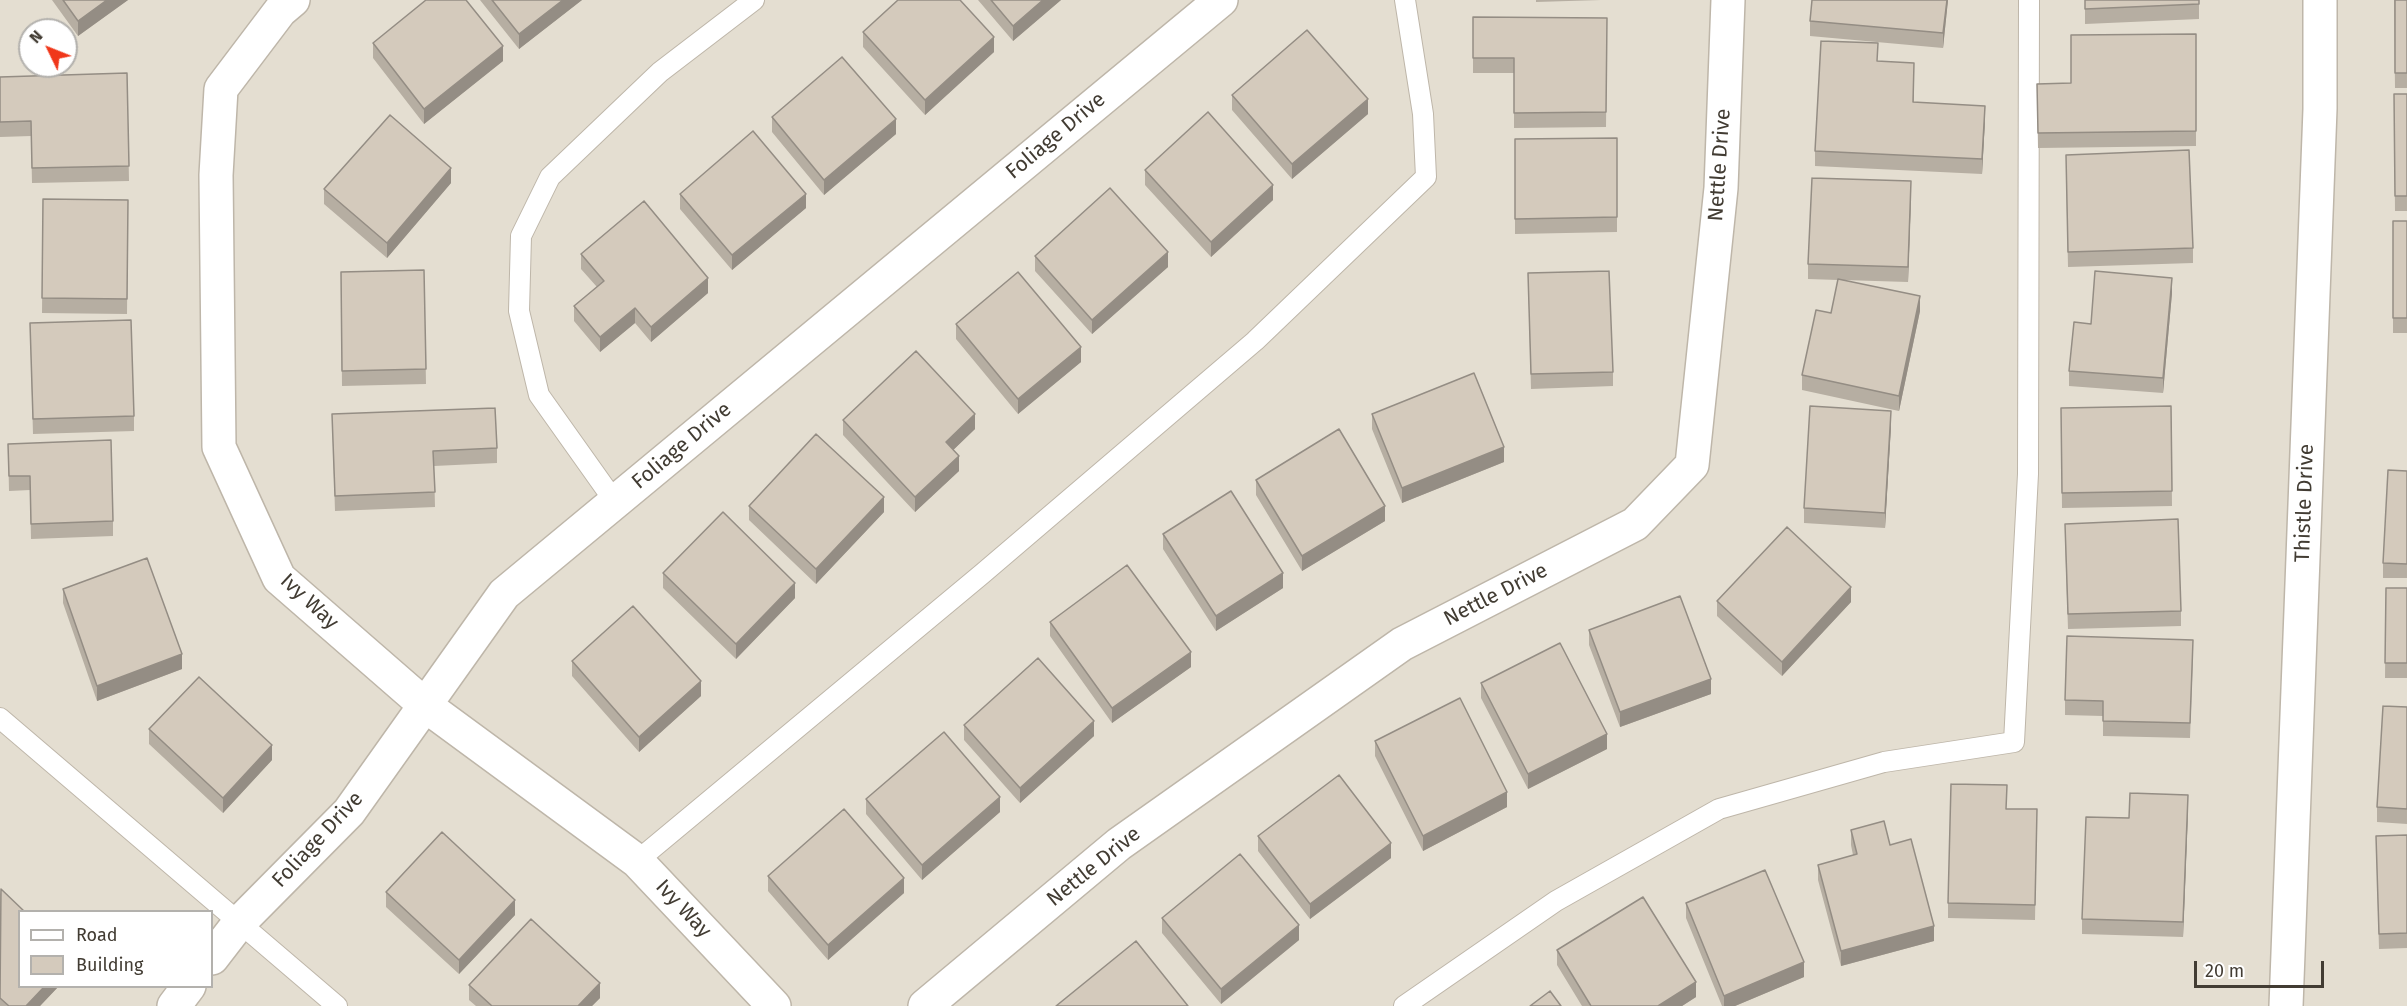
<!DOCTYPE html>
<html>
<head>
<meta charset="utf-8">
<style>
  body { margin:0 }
  #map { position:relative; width:2407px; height:1006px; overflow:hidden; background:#f0ece2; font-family:"Fira Sans",sans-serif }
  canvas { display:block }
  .legend { position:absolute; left:18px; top:910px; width:195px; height:78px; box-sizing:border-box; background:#fff; border:2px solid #b3b1ad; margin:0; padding:8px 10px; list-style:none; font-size:18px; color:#423c33 }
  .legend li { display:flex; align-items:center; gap:12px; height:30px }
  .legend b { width:30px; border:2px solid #b3b1ad }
  .north { position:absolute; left:18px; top:18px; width:60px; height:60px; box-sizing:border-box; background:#fff; border:2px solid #b3b1ad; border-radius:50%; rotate:313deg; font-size:16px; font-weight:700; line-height:24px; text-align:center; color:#423c33 }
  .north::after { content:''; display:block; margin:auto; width:21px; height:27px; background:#f0371a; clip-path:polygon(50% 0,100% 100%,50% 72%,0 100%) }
  .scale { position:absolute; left:2194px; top:961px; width:130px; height:27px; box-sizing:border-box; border:3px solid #423c33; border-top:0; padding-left:8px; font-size:18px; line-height:21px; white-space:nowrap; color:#423c33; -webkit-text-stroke:4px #fff; paint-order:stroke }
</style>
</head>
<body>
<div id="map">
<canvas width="2407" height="1006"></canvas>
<ul class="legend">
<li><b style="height:8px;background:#fff"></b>Road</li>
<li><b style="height:16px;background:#d4cabc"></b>Building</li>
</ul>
<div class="north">N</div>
<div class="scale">20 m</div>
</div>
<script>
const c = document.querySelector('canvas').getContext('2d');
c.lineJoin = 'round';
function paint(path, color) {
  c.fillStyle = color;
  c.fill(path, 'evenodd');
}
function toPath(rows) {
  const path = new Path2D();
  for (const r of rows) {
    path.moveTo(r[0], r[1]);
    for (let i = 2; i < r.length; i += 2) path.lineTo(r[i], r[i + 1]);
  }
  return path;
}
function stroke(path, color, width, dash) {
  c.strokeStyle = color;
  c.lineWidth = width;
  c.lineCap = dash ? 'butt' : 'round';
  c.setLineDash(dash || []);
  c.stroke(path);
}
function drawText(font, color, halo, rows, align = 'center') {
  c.font = font + ' "Fira Sans",sans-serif';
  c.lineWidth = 4.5;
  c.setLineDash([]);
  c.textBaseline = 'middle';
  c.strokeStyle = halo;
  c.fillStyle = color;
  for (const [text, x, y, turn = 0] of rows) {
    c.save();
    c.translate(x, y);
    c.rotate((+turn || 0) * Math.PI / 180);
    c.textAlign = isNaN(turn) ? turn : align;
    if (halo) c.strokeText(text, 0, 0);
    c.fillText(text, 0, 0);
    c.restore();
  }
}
const residential = toPath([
  [0,0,2407,0,2407,1006,0,1006],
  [30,30,66,30,66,66,30,66],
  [20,912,212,912,212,986,20,986]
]);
const lane = toPath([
  [615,502,539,395,519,311,521,236,550,177,660,72,754,0],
  [0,718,337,1006],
  [637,861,982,574,1255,341,1426,177,1423,114,1405,0],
  [1404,1006,1556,901,1719,809,1884,762,2014,742,2028,474,2029,0]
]);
const street = toPath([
  [293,0,280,11,221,89,216,175,219,447,279,578,426,706,637,861,774,1006],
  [212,958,239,923,349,812,504,594,1221,0],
  [174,1006,189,986],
  [925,1006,1119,844,1402,644,1635,524,1692,465,1721,188,1728,0],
  [2286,1006,2320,109,2320,0]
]);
const wall = toPath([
  [52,0,128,0,78,36],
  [480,0,582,0,519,49],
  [978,0,1061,0,1013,41],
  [1536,0,1601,0,1536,2],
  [1948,0,1943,48,1810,36,1810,21],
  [2085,0,2199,0,2199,19,2085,24],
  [2394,0,2407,0,2407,88,2395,88],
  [1473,17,1607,18,1606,127,1514,128,1514,73,1473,73],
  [863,32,994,52,925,115,863,47],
  [2196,34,2196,146,2038,148,2037,84,2071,83],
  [373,43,503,61,424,124,373,58],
  [1878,61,1914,78,1914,102,1985,120,1982,174,1815,166,1815,151],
  [127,73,129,181,32,183,31,136,0,137,0,77],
  [2394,94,2407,94,2407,211,2395,211],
  [1232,95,1368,114,1292,179,1232,110],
  [772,117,896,134,824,195,772,132],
  [1617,138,1617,232,1515,234,1515,139],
  [1145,170,1273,200,1211,257,1145,185],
  [2066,170,2193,248,2193,263,2068,267],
  [451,183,387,258,324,204,324,189],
  [680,194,806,208,732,270,680,209],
  [1911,196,1908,282,1843,280,1920,311,1899,411,1802,390,1802,375,1831,313,1838,280,1808,279,1808,264],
  [43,199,128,200,127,314,42,313],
  [2393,221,2407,221,2407,333,2393,333],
  [581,254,708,293,651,342,635,323,600,352,574,321,574,306,597,287,581,269],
  [1035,256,1168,267,1092,334,1035,271],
  [424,270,426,384,342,386,341,272],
  [1528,273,1613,372,1613,386,1531,389],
  [2172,293,2163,393,2069,386,2069,371],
  [30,323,134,416,134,431,33,434],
  [956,324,1081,362,1018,414,956,339],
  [2171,406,2172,506,2062,508,2061,408],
  [332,414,497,448,497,463,434,466,435,507,335,511],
  [1372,414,1504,462,1402,503,1372,429],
  [843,420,975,429,953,450,959,471,915,512,843,435],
  [1891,426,1885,528,1804,523,1804,508],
  [8,444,113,521,113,536,31,539,30,490,9,491],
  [2407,471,2407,578,2383,578,2383,563],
  [1256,480,1385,521,1302,571,1256,495],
  [749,506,884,512,816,584,749,520],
  [1163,534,1283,588,1216,631,1163,549],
  [2065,538,2181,611,2181,626,2068,629],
  [663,573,795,598,736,659,663,588],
  [2386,588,2407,588,2407,678,2385,678],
  [63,589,182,669,97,701,63,603],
  [1717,601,1851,602,1782,676,1717,616],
  [1050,622,1191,667,1112,723,1050,636],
  [1589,630,1711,694,1620,727,1589,645],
  [2193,655,2190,738,2103,736,2103,716,2065,715,2065,700],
  [572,661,701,696,639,752,572,676],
  [1481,683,1607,749,1528,789,1481,698],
  [2407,707,2407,824,2377,822,2377,807],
  [964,725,1094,736,1020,803,964,740],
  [149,729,272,760,223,813,149,744],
  [1375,741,1507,807,1423,851,1375,756],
  [866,799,1000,812,922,880,866,814],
  [2007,809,2037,809,2035,920,1948,918,1948,903],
  [2188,810,2183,937,2082,934,2082,919,2129,818],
  [1851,830,1890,845,1934,941,1841,966,1818,880,1818,865,1853,855,1851,845],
  [2407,835,2407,948,2379,949,2376,836],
  [1258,836,1391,858,1310,919,1258,851],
  [768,876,904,893,828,960,768,891],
  [0,890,20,987,58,987,40,1006,0,1006],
  [386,892,515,915,459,974,386,907],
  [1686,903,1804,977,1735,1006,1722,1006,1686,918],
  [1162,918,1299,940,1221,1004,1162,933],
  [1557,950,1696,997,1682,1006,1582,1006,1557,965],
  [469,985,600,998,592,1006,476,1006,469,1000]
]);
const shadedWall = toPath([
  [107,0,128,0,78,36,78,21],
  [563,0,582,0,519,49,519,34],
  [1043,0,1061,0,1013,41,1013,26],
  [1947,0,1948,0,1943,48,1943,33],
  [994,37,994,52,925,115,925,100],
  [503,46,503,61,424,124,424,109],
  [1368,99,1368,114,1292,179,1292,164],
  [1985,106,1985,120,1982,174,1982,159],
  [896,119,896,134,824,195,824,180],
  [451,168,451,183,387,258,387,243],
  [1911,181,1911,196,1908,282,1908,267],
  [1273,185,1273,200,1211,257,1211,242],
  [806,194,806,208,732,270,732,255],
  [1168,252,1168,267,1092,334,1092,320],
  [708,278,708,293,651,342,651,327],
  [2172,278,2172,293,2163,393,2163,378],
  [1920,296,1920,311,1899,411,1899,396],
  [635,308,635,323,600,352,600,337],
  [1081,347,1081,362,1018,414,1018,399],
  [1891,411,1891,426,1885,528,1885,513],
  [975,414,975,429,946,457,946,442],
  [1504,447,1504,462,1402,503,1402,488],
  [959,456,959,471,915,512,915,497],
  [884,497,884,512,816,584,816,569],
  [1385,506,1385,521,1302,571,1302,556],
  [1283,573,1283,588,1216,631,1216,616],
  [795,583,795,598,736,659,736,644],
  [1851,587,1851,602,1782,676,1782,662],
  [1191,652,1191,667,1112,723,1112,708],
  [182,654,182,669,97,701,97,686],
  [1711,679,1711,694,1620,727,1620,712],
  [701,681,701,696,639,752,639,737],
  [1094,721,1094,736,1020,803,1020,788],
  [1607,734,1607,749,1528,789,1528,774],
  [272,745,272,760,223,813,223,798],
  [1507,792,1507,807,1423,851,1423,836],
  [2188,795,2188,810,2183,937,2183,922],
  [1000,797,1000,812,922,880,922,865],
  [1391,843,1391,858,1310,919,1310,904],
  [904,878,904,893,828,960,828,945],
  [515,900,515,915,459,974,459,960],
  [1299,925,1299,940,1221,1004,1221,989],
  [1934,926,1934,941,1841,966,1841,951],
  [1804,962,1804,977,1735,1006,1724,1006,1724,996],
  [1696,982,1696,997,1682,1006,1658,1006],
  [600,983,600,998,592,1006,578,1006],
  [44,987,58,987,40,1006,26,1006]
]);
const building = toPath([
  [63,0,107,0,78,21,63,0],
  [426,0,466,0,503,46,424,109,373,43,426,0],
  [492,0,563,0,519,34,492,0],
  [898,0,960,0,994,37,925,100,863,32,898,0],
  [991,0,1043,0,1013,26,991,0],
  [1812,0,1947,0,1943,33,1810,21,1812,0],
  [2085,0,2199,0,2199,4,2085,9,2085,0],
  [2395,0,2407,0,2407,73,2395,73,2395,0],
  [1473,17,1607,18,1606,112,1514,113,1514,58,1473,58,1473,17],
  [1307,30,1368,99,1292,164,1232,95,1307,30],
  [2196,34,2196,131,2038,133,2037,84,2071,83,2071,35,2196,34],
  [1821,41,1878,43,1877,61,1914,63,1913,102,1985,106,1982,159,1815,151,1821,41],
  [842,57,896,119,824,180,772,117,842,57],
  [127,73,129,166,32,168,31,121,0,122,0,77,127,73],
  [2394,94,2407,94,2407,196,2395,196,2394,94],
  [1208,112,1273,185,1211,242,1145,170,1208,112],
  [390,115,451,168,387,243,324,189,390,115],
  [753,131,806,194,732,255,680,194,753,131],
  [1617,138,1617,217,1515,219,1515,139,1617,138],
  [2189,150,2193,248,2068,252,2066,155,2189,150],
  [1812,178,1911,181,1908,267,1808,264,1812,178],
  [1110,188,1168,252,1092,320,1035,256,1110,188],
  [43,199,128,200,127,299,42,298,43,199],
  [644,201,708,278,651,327,635,308,600,337,574,306,604,281,581,254,644,201],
  [2393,221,2407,221,2407,318,2393,318,2393,221],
  [424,270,426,369,342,371,341,272,424,270],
  [1609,271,1613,372,1531,374,1528,273,1609,271],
  [2095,271,2172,278,2163,378,2069,371,2074,322,2091,324,2095,271],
  [1018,272,1081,347,1018,399,956,324,1018,272],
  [1838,279,1920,296,1899,396,1802,375,1816,310,1831,313,1838,279],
  [131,320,134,416,33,419,30,323,131,320],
  [916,351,975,414,946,442,959,456,915,497,843,420,916,351],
  [1474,373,1504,447,1402,488,1372,414,1474,373],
  [1810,406,1891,411,1885,513,1804,508,1810,406],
  [2171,406,2172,491,2062,493,2061,408,2171,406],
  [495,408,497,448,433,451,435,492,335,496,332,414,495,408],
  [1339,429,1385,506,1302,556,1256,480,1339,429],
  [816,434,884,497,816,569,749,506,816,434],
  [111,440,113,521,31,524,30,476,9,476,8,444,111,440],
  [2388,470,2407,471,2407,564,2383,563,2388,470],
  [1231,491,1283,573,1216,616,1163,534,1231,491],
  [723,512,795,583,736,644,663,573,723,512],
  [2178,519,2181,611,2068,614,2065,524,2178,519],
  [1787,527,1851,587,1782,662,1717,601,1787,527],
  [147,558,182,654,97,686,63,589,147,558],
  [1127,565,1191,652,1112,708,1050,622,1127,565],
  [2386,588,2407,588,2407,663,2385,663,2386,588],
  [1680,596,1711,679,1620,712,1589,630,1680,596],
  [633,606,701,681,639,737,572,661,633,606],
  [2067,636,2193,640,2190,723,2103,721,2103,701,2065,700,2067,636],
  [1560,643,1607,734,1528,774,1481,683,1560,643],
  [1038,658,1094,721,1020,788,964,725,1038,658],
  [199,677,272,745,223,798,149,729,199,677],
  [1460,698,1507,792,1423,836,1375,741,1460,698],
  [2383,706,2407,707,2407,809,2377,807,2383,706],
  [944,732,1000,797,922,865,866,799,944,732],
  [1339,775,1391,843,1310,904,1258,836,1339,775],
  [1951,784,2007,785,2006,809,2037,809,2035,905,1948,903,1951,784],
  [2130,793,2188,795,2183,922,2082,919,2086,817,2129,818,2130,793],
  [844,809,904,878,828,945,768,876,844,809],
  [1884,821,1890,845,1911,839,1934,926,1841,951,1818,865,1857,854,1851,830,1884,821],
  [442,832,515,900,459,960,386,892,442,832],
  [2407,835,2407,933,2379,934,2376,836,2407,835],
  [1240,854,1299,925,1221,989,1162,918,1240,854],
  [1765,870,1804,962,1724,996,1686,903,1765,870],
  [1,889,25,912,20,912,20,987,44,987,26,1006,9,1006,0,998,1,889],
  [1643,897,1696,982,1658,1006,1591,1006,1557,950,1643,897],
  [531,919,600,983,578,1006,492,1006,469,985,531,919],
  [1136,941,1188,1006,1056,1006,1136,941],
  [1550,991,1561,1006,1530,1006,1550,991]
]);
const streetNames = [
  ["Foliage Drive",1056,136,-40],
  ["Nettle Drive",1720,165,-86],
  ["Foliage Drive",682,446,-40],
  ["Thistle Drive",2305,503,-88],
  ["Nettle Drive",1496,595,-27],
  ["Ivy Way",309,602,43],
  ["Foliage Drive",318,840,-47],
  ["Nettle Drive",1094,867,-39],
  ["Ivy Way",683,909,47]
];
paint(residential, '#e4ded1');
stroke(lane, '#beb6a9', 22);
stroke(street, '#beb6a9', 36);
stroke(lane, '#fff', 20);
stroke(street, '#fff', 33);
paint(wall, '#b6aea2');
paint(shadedWall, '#948d84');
paint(building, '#d4cabc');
stroke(building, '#948d84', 1.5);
drawText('21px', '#423c33', '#fff', streetNames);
</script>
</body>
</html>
